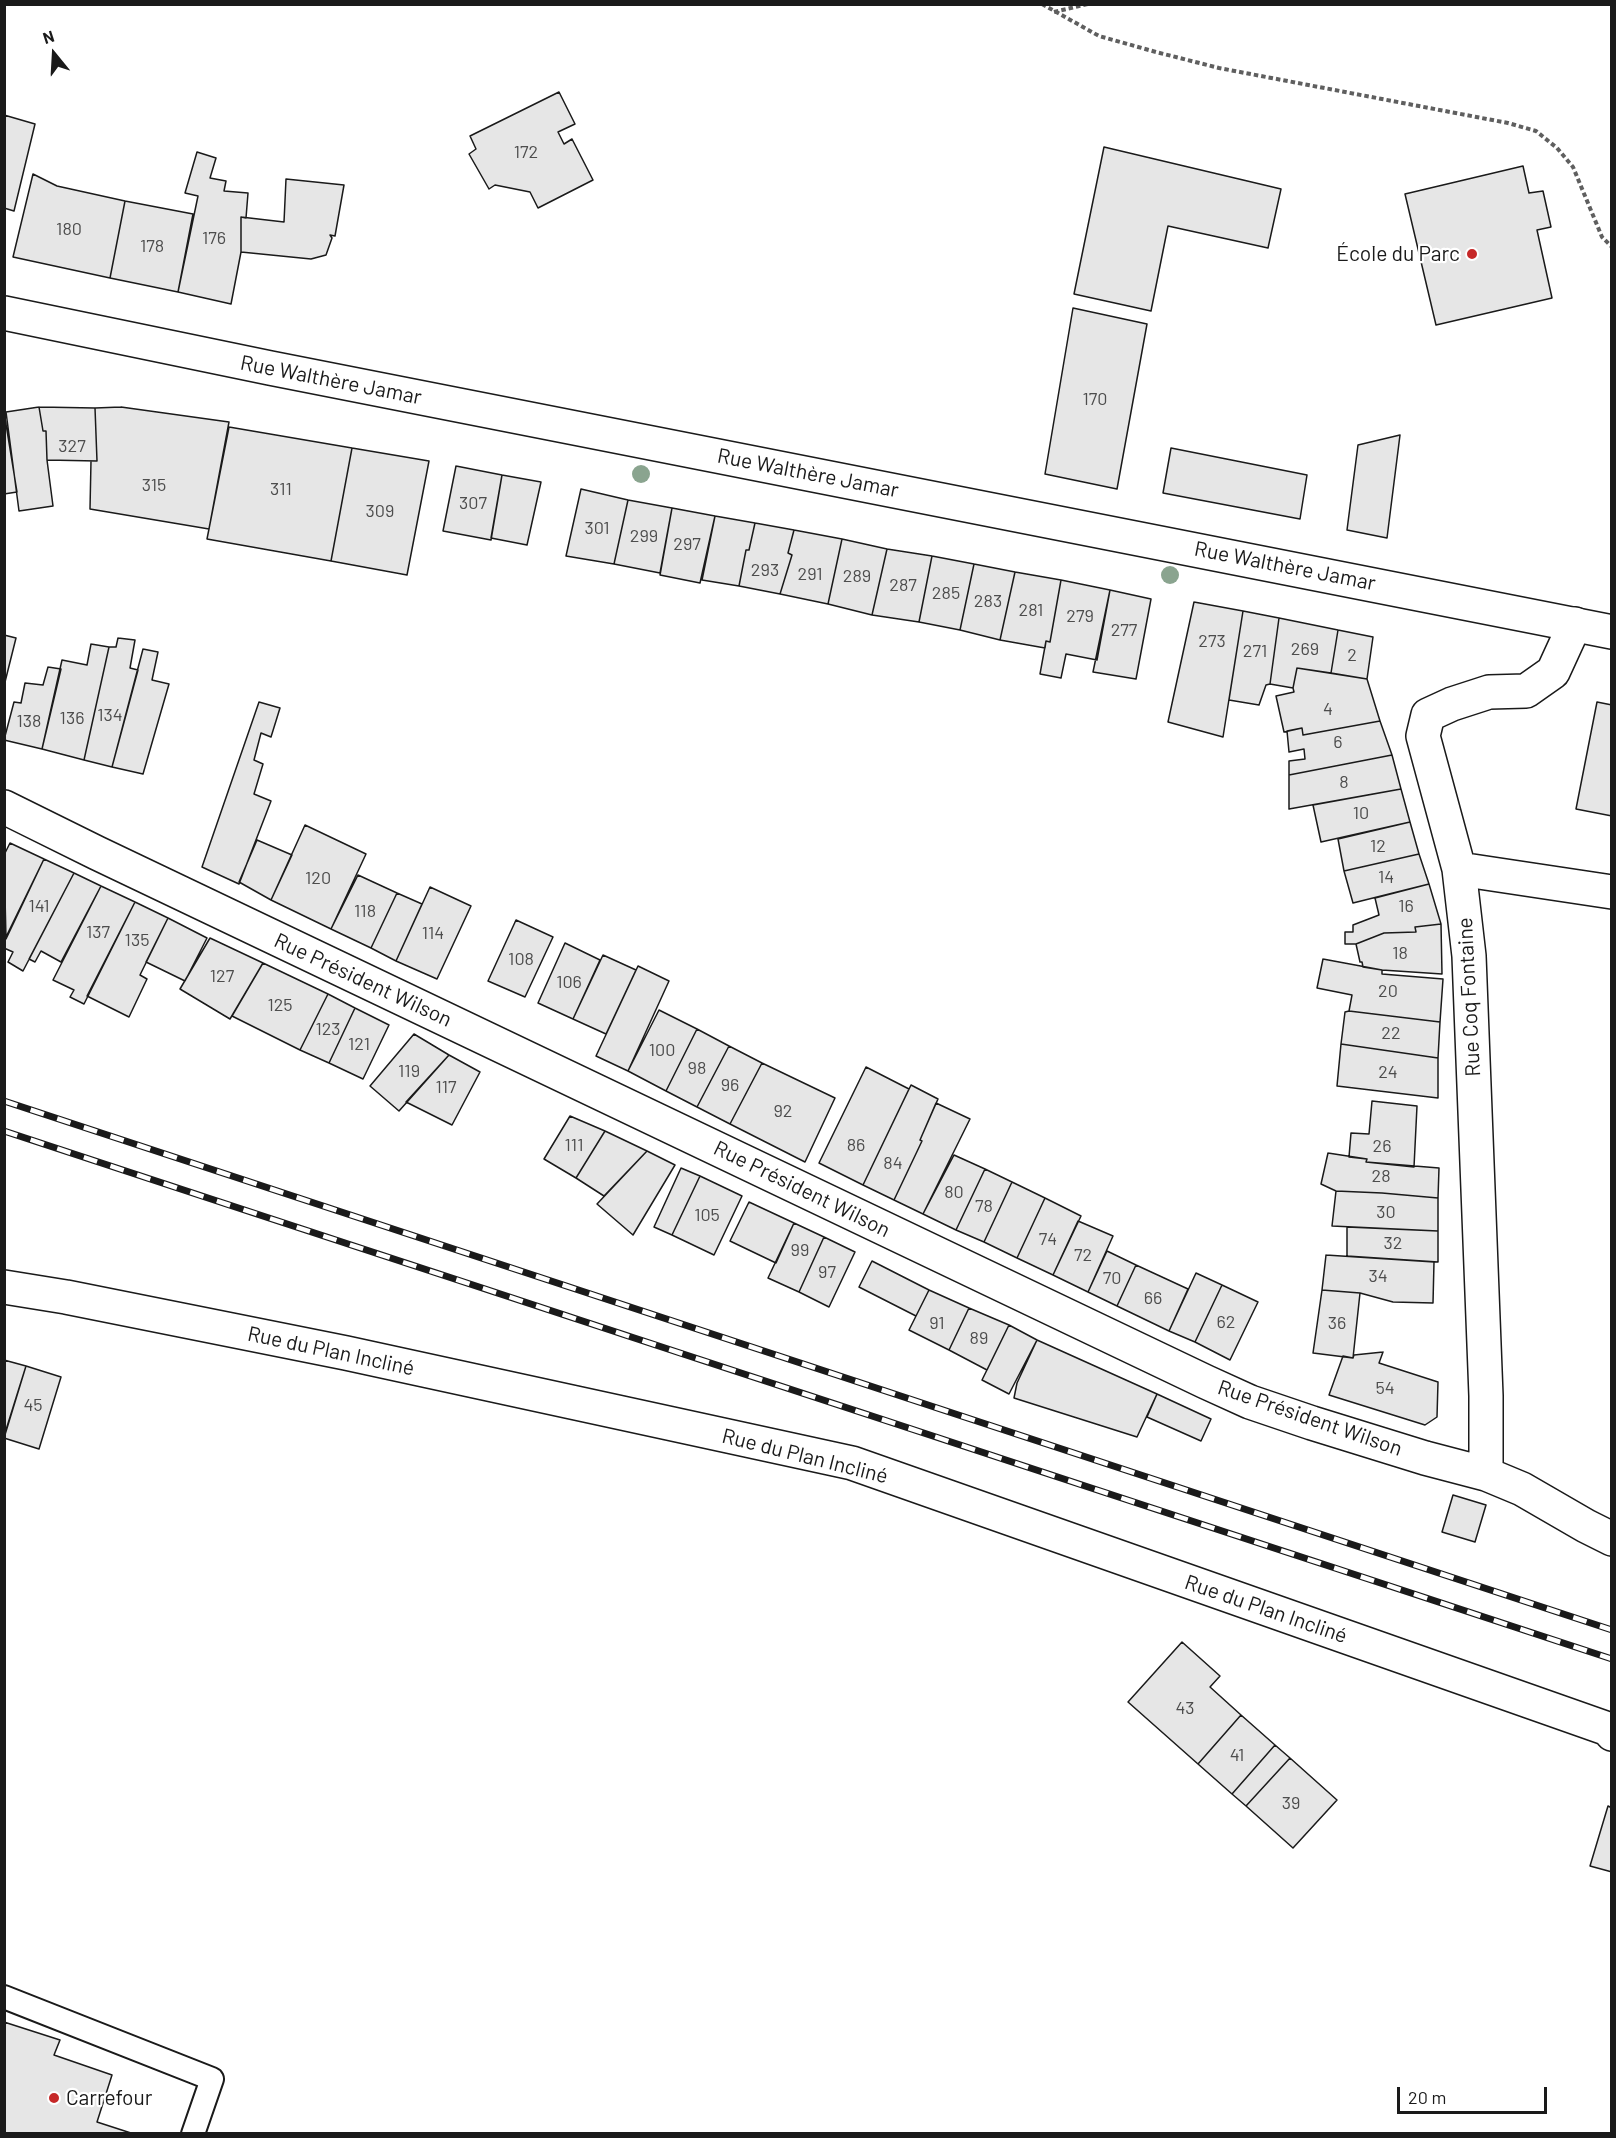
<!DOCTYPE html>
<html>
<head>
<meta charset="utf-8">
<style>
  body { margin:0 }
  #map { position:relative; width:1616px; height:2138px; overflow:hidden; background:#fff; font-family:Barlow,sans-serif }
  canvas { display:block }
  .frame { position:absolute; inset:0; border:6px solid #1a1a1a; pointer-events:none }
  .north { position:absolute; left:24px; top:24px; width:60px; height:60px; -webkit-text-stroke:4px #fff; paint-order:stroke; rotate:342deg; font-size:16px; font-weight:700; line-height:24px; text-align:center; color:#1a1a1a }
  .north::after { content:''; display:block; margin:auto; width:21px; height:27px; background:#1a1a1a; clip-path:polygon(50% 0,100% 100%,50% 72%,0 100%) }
  .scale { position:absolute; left:1397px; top:2087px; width:150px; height:27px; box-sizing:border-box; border:3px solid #1a1a1a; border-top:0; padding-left:8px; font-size:18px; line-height:21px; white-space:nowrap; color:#1a1a1a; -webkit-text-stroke:4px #fff; paint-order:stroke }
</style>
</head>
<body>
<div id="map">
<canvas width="1616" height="2138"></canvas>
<div class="frame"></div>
<div class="north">N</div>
<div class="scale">20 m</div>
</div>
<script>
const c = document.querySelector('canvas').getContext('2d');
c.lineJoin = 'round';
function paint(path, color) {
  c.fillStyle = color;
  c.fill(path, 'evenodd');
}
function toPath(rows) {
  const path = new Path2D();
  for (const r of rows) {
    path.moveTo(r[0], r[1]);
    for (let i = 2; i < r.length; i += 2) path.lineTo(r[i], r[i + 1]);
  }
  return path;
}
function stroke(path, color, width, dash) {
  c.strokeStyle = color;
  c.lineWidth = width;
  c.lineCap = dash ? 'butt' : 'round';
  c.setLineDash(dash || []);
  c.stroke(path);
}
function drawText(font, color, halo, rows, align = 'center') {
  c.font = font + ' Barlow,sans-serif';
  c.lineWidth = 4.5;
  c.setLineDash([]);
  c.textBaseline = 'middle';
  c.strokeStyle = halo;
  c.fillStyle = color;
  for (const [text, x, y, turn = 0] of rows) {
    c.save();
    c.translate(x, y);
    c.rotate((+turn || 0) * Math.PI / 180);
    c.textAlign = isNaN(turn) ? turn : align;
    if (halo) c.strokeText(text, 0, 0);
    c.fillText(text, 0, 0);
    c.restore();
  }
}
const building = toPath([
  [559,92,575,124,558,132,564,144,572,139,593,180,538,208,530,192,495,185,489,189,469,154,476,149,470,136,559,92],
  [4,115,35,124,14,211,4,208,4,115],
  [1104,147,1281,189,1268,248,1168,226,1151,311,1074,294,1104,147],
  [197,152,216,158,210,178,226,181,224,191,248,193,246,218,241,217,241,252,231,304,178,292,198,196,185,193,197,152],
  [1523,166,1529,193,1543,191,1551,227,1537,230,1552,298,1436,325,1405,194,1523,166],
  [33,174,57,186,125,201,110,278,13,257,33,174],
  [286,179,344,185,335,236,330,235,332,238,326,255,311,259,241,252,241,217,284,222,286,179],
  [125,201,193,214,178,292,110,278,125,201],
  [1073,308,1147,324,1117,489,1045,474,1073,308],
  [39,407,95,408,97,461,47,460,46,431,43,431,39,407],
  [39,407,43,431,46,431,47,460,53,506,19,511,6,412,39,407],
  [121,407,229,422,209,529,90,509,91,461,97,461,95,408,121,407],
  [4,412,17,492,4,494,4,412],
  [229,427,352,448,331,561,207,539,229,427],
  [1400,435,1387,538,1347,530,1358,445,1400,435],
  [352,448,429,461,407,575,331,561,352,448],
  [1171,448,1307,475,1300,519,1163,493,1171,448],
  [456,466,502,475,491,540,443,531,456,466],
  [502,475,541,482,527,545,491,538,502,475],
  [581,489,628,500,614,564,566,556,581,489],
  [628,500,672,508,660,573,614,564,628,500],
  [672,508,715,516,700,583,660,575,672,508],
  [715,516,755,523,749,550,746,550,739,586,702,580,715,516],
  [755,523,794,530,788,553,792,555,780,594,739,586,746,550,749,550,755,523],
  [794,530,842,539,828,604,780,594,792,555,788,553,794,530],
  [842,539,887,549,872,615,828,604,842,539],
  [887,549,932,556,919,622,872,615,887,549],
  [932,556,974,564,960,630,919,622,932,556],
  [974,564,1015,572,1000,640,960,630,974,564],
  [1015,572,1061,580,1050,642,1046,641,1045,648,1000,640,1015,572],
  [1061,580,1110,590,1097,660,1066,654,1061,678,1040,674,1046,641,1050,642,1061,580],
  [1110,590,1151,599,1136,679,1093,672,1110,590],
  [1194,602,1243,611,1223,737,1168,722,1194,602],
  [1243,611,1279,618,1270,684,1266,685,1259,705,1229,700,1243,611],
  [1279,618,1338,630,1331,673,1297,668,1293,688,1270,684,1279,618],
  [1338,630,1373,637,1367,679,1331,673,1338,630],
  [4,635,16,638,4,686,4,635],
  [118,638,135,640,130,668,138,670,112,767,84,760,109,647,116,647,118,638],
  [91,644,109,647,84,760,42,749,62,660,87,665,91,644],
  [143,649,158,652,152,680,169,684,143,774,112,767,143,649],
  [48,667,61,669,42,749,4,740,14,702,21,703,25,683,43,685,48,667],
  [1297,668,1367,679,1380,721,1303,735,1302,728,1284,732,1276,696,1294,692,1293,688,1297,668],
  [259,702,280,708,271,737,261,733,254,760,263,764,254,794,271,801,239,884,202,867,259,702],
  [1597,702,1612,705,1612,816,1576,809,1597,702],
  [1380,721,1392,755,1289,775,1289,761,1305,759,1304,749,1289,752,1287,731,1302,728,1303,735,1380,721],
  [1392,755,1401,789,1289,809,1289,775,1392,755],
  [1401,789,1410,822,1321,842,1313,805,1401,789],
  [1410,822,1419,854,1344,871,1338,839,1410,822],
  [305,825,366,854,331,929,271,900,305,825],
  [257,840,292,855,271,900,239,882,257,840],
  [10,843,44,859,6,939,4,855,10,843],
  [1419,854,1429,884,1353,903,1344,871,1419,854],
  [44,859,74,873,23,971,8,962,13,952,4,948,4,941,44,859],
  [74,873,101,886,61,962,41,951,35,962,29,959,74,873],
  [358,875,397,893,371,948,331,929,358,875],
  [1429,884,1441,924,1415,927,1416,932,1384,933,1356,944,1345,944,1345,932,1353,932,1353,925,1379,915,1375,898,1429,884],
  [101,886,135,902,84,1004,70,997,74,990,53,980,101,886],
  [430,887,471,906,437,979,396,961,430,887],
  [397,893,422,904,396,961,371,948,397,893],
  [135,902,168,918,140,975,147,979,129,1017,87,996,135,902],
  [168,918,207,938,185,981,146,962,168,918],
  [516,920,553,937,525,997,488,981,516,920],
  [1441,924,1442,974,1382,970,1363,967,1362,962,1360,962,1356,944,1384,933,1416,932,1415,927,1441,924],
  [210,938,263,963,230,1019,180,989,210,938],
  [565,943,600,960,573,1019,538,1003,565,943],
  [603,955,636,970,606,1034,573,1019,603,955],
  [1323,959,1382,970,1382,974,1443,979,1440,1022,1349,1011,1352,995,1317,988,1323,959],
  [263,963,328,994,300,1050,232,1016,263,963],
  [638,966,669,981,628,1071,596,1056,638,966],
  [328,994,355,1008,329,1063,300,1050,328,994],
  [355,1008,389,1025,363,1079,329,1063,355,1008],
  [659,1010,697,1029,666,1091,628,1071,659,1010],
  [1349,1011,1440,1022,1438,1058,1341,1044,1345,1012,1349,1011],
  [697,1029,729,1046,697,1107,666,1091,697,1029],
  [414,1034,449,1055,399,1111,370,1086,414,1034],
  [1341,1044,1438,1058,1438,1098,1337,1086,1341,1044],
  [729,1046,762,1063,730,1124,697,1107,729,1046],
  [449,1055,480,1072,452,1125,406,1102,449,1055],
  [762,1063,835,1098,805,1162,730,1124,762,1063],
  [866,1067,909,1089,863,1185,819,1163,866,1067],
  [911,1085,938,1099,920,1140,922,1141,894,1200,863,1185,911,1085],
  [1372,1101,1417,1106,1414,1167,1366,1162,1367,1159,1349,1157,1351,1133,1369,1134,1372,1101],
  [936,1103,970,1119,923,1214,894,1200,922,1141,920,1140,936,1103],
  [570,1116,605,1131,576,1178,544,1159,570,1116],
  [605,1131,647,1151,604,1196,576,1178,605,1131],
  [647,1151,675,1165,633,1235,597,1204,647,1151],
  [1328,1153,1367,1159,1366,1162,1439,1168,1438,1198,1382,1193,1336,1191,1321,1184,1328,1153],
  [954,1155,985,1169,956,1230,923,1214,954,1155],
  [681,1168,700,1176,672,1235,654,1227,681,1168],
  [985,1169,1012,1182,984,1242,956,1230,985,1169],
  [700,1176,742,1196,714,1255,672,1235,700,1176],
  [1012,1182,1045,1198,1017,1258,984,1242,1012,1182],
  [1336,1191,1382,1193,1438,1198,1438,1231,1332,1226,1336,1191],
  [1045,1198,1081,1216,1053,1275,1017,1258,1045,1198],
  [749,1202,794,1223,776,1263,730,1241,749,1202],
  [1078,1221,1113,1236,1088,1292,1053,1275,1078,1221],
  [794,1223,824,1237,799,1292,768,1278,794,1223],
  [1347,1227,1438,1231,1438,1262,1347,1256,1347,1227],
  [824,1237,855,1252,829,1307,799,1292,824,1237],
  [1107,1251,1136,1265,1117,1306,1088,1292,1107,1251],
  [1326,1255,1434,1262,1433,1303,1393,1302,1360,1293,1322,1290,1326,1255],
  [872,1261,929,1290,916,1316,859,1287,872,1261],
  [1136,1265,1188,1289,1169,1331,1117,1306,1136,1265],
  [1196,1273,1222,1285,1195,1342,1169,1331,1196,1273],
  [1222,1285,1258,1302,1230,1360,1195,1342,1222,1285],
  [929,1290,969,1308,949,1350,909,1330,929,1290],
  [1322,1290,1360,1293,1353,1358,1313,1353,1322,1290],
  [969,1308,1009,1325,987,1370,949,1350,969,1308],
  [1009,1325,1037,1340,1009,1394,982,1380,1009,1325],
  [1037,1340,1157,1394,1137,1437,1014,1398,1017,1383,1037,1340],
  [1383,1352,1379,1363,1438,1382,1437,1417,1425,1425,1329,1395,1343,1356,1353,1358,1354,1355,1383,1352],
  [4,1360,26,1366,5,1433,4,1433,4,1360],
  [26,1366,61,1377,39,1449,4,1438,26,1366],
  [1157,1394,1211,1419,1201,1441,1147,1417,1157,1394],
  [1453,1495,1486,1505,1475,1542,1442,1532,1453,1495],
  [1182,1642,1220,1676,1210,1687,1241,1715,1198,1764,1128,1702,1182,1642],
  [1241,1715,1275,1745,1232,1794,1198,1764,1241,1715],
  [1275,1745,1290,1758,1246,1806,1232,1794,1275,1745],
  [1290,1758,1337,1800,1293,1848,1246,1806,1290,1758],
  [1608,1806,1612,1808,1612,1872,1590,1866,1608,1806],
  [4,2022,60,2040,54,2055,112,2075,97,2122,134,2134,4,2134,4,2022]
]);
const path = toPath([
  [1042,4,1099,36,1156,52,1219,68,1508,123,1536,131,1557,148,1573,167,1602,237,1612,247],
  [1054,12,1088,4]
]);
const service = toPath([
  [4,1997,212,2079,193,2134]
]);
const minor = toPath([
  [4,807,97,853,1206,1382,1250,1402,1312,1423,1425,1458,1486,1474,1522,1489,1586,1526,1612,1539],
  [1459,869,1612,892],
  [4,1287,66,1297,346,1353,852,1463,1608,1729,1612,1734],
  [1486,1474,1486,1396,1469,956,1459,869,1423,736,1428,715,1452,704,1489,692,1526,691,1553,672,1575,624]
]);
const primary = toPath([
  [4,313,270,368,1612,632]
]);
const rail = toPath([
  [4,1101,1612,1630],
  [4,1131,1612,1659]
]);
const trees = [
  [641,474],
  [1170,575]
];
const markers = [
  [1472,254,6,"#c62828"],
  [54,2098,6,"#c62828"]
];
const numberNames = [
  ["172",526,152],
  ["180",69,229],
  ["176",214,238],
  ["178",152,246],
  ["170",1095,399],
  ["327",72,446],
  ["315",154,485],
  ["311",281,489],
  ["307",473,503],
  ["309",380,511],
  ["301",597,528],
  ["299",644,536],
  ["297",687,544],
  ["293",765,570],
  ["291",810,574],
  ["289",857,576],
  ["287",903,585],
  ["285",946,593],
  ["283",988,601],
  ["281",1031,610],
  ["279",1080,616],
  ["277",1124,630],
  ["273",1212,641],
  ["269",1305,649],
  ["271",1255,651],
  ["2",1352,655],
  ["4",1328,709],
  ["134",110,715],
  ["136",72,718],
  ["138",29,721],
  ["6",1338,742],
  ["8",1344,782],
  ["10",1361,813],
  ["12",1378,846],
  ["14",1386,877],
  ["120",318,878],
  ["141",39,906],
  ["16",1406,906],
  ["118",365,911],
  ["137",98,932],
  ["114",433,933],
  ["135",137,940],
  ["18",1400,953],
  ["108",521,959],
  ["127",222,976],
  ["106",569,982],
  ["20",1388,991],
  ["125",280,1005],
  ["123",328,1029],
  ["22",1391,1033],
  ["121",359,1044],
  ["100",662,1050],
  ["98",697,1068],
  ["119",409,1071],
  ["24",1388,1072],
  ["96",730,1085],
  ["117",446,1087],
  ["92",783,1111],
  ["111",574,1145],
  ["86",856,1145],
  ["26",1382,1146],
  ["84",893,1163],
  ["28",1381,1176],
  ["80",954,1192],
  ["78",984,1206],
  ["30",1386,1212],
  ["105",707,1215],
  ["74",1048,1239],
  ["32",1393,1243],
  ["99",800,1250],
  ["72",1083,1255],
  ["97",827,1272],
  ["34",1378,1276],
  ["70",1112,1278],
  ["66",1153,1298],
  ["62",1226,1322],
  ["91",937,1323],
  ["36",1337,1323],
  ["89",979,1338],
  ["54",1385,1388],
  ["45",33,1405],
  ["43",1185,1708],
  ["41",1237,1755],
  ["39",1291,1803]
];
const poiNames = [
  ["École du Parc",1460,254],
  ["Carrefour",66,2098,"left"]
];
const streetNames = [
  ["Rue Walthère Jamar",331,380,11],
  ["Rue Walthère Jamar",808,473,11],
  ["Rue Walthère Jamar",1285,566,11],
  ["Rue Président Wilson",363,980,25],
  ["Rue Coq Fontaine",1469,997,-93],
  ["Rue Président Wilson",802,1189,26],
  ["Rue du Plan Incliné",331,1351,12],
  ["Rue Président Wilson",1310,1418,19],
  ["Rue du Plan Incliné",805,1456,14],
  ["Rue du Plan Incliné",1266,1609,19]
];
paint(building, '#e6e6e6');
stroke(building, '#1a1a1a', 1.5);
stroke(service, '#1a1a1a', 26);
stroke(minor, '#1a1a1a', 36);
stroke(primary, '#1a1a1a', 36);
stroke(path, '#5f5f5f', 4, [4.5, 3]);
stroke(service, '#fff', 22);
stroke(minor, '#fff', 33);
stroke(primary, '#fff', 33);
stroke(rail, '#1a1a1a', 7);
stroke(rail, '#fff', 4.5, [14]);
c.fillStyle = '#8aa48f';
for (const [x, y] of trees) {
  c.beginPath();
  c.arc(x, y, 9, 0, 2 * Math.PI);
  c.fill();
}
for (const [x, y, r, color] of markers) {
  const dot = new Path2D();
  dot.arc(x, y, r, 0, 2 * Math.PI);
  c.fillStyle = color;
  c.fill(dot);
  stroke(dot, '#fff', 2);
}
drawText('18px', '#4d4d4d', null, numberNames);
drawText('21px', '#1a1a1a', '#fff', poiNames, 'right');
drawText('21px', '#1a1a1a', '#fff', streetNames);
</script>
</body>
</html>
